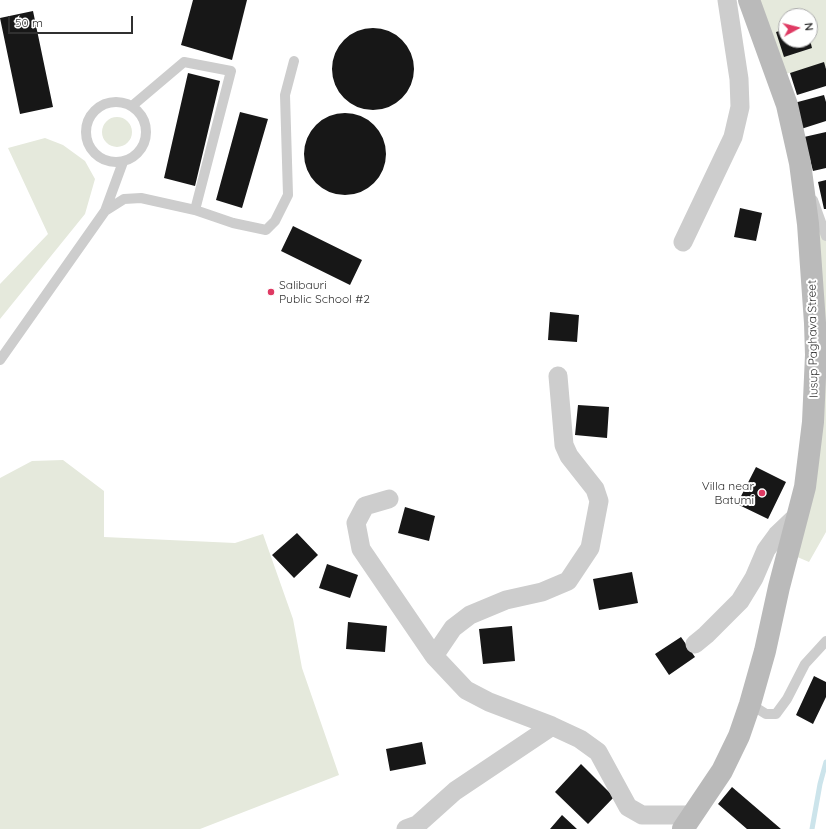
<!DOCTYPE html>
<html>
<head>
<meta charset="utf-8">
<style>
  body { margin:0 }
  #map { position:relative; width:826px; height:829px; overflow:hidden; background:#fff; font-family:Quicksand,sans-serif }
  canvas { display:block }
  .north { position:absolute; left:778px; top:8px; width:40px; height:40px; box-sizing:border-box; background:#fff; border:1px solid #acacac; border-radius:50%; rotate:83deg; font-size:11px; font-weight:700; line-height:16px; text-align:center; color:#303030 }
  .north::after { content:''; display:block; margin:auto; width:14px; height:18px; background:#df3a63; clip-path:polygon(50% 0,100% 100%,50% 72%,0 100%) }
  .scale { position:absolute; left:8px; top:16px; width:125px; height:18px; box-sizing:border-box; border:2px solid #303030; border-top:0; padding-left:5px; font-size:12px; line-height:14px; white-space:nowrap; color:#303030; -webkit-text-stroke:3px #fff; paint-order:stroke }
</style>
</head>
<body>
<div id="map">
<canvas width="826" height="829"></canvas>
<div class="north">N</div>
<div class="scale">50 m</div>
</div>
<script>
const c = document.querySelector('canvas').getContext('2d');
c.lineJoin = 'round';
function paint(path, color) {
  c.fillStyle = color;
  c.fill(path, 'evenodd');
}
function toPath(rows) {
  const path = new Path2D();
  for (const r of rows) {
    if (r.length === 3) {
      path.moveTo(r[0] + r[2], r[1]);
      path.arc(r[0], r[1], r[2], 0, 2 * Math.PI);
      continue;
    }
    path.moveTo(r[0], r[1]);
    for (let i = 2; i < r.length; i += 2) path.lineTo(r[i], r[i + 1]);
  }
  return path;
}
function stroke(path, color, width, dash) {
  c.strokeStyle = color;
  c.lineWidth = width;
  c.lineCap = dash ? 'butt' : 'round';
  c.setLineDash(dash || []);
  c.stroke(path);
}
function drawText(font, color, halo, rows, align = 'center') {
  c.font = font + ' Quicksand,sans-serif';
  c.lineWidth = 4;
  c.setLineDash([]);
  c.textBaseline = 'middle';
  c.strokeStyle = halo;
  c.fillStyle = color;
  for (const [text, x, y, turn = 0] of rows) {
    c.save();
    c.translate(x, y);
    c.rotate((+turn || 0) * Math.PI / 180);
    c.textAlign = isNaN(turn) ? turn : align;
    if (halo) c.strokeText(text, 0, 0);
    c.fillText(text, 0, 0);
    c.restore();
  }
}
const green = toPath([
  [749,0,826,0,826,67,777,75],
  [786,16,810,16,810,40,786,40],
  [117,132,15],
  [45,138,63,145,85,161,95,179,85,214,0,319,0,284,48,234,8,148],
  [826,222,826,532,809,562,788,553,805,487,808,224],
  [63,460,104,491,104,537,235,543,263,534,293,619,302,668,339,775,200,829,0,829,0,478,32,461]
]);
const stream = toPath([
  [812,829,820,784,826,762]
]);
const building = toPath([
  [193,0,247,0,232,60,181,45],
  [33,11,53,107,20,114,0,18],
  [373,69,41],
  [786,29,786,40,810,40,812,48,784,57,776,32],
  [824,62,826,69,826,86,797,95,790,73],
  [188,73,220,81,195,186,164,178],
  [824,95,826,102,826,121,801,129,794,103],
  [240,112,268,119,242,208,216,200],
  [345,154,41],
  [826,132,826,168,813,171,804,137],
  [826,180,826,209,824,209,818,182],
  [740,208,762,213,756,241,734,237],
  [293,226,362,260,350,285,281,251],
  [550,312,579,315,577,342,548,340],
  [578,405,609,407,607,438,575,435],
  [756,467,786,482,768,519,737,504],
  [405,507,435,516,429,541,398,533],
  [297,533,318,555,294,578,272,555],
  [327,564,358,575,350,598,319,588],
  [632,572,638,603,599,610,593,579],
  [348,622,387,626,385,652,346,649],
  [512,626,515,661,483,664,479,629],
  [681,637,695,657,669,675,655,654],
  [814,676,826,682,826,697,813,724,796,715],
  [422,742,426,764,390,771,386,749],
  [581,764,614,797,588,824,555,792],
  [732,787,781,829,747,829,718,804],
  [562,815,577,829,550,829]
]);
const lane = toPath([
  [116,132,30],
  [132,106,184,62,231,71,195,210],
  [813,200,826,236],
  [105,211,123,162],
  [0,360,105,211,124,199,141,198,195,210,233,223,266,230,275,221,288,195,285,95,294,61],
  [750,704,766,714,776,714,787,699,805,664,826,641]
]);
const street = toPath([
  [683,242,733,137,740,107,739,79,727,0],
  [389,499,365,506,356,523,361,549,434,656,453,628,470,615,506,600,542,592,568,581,590,548,599,501,595,489,569,456,564,445,558,376],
  [695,644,706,635,740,601,754,578,766,550,777,535,798,515],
  [434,656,466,690,489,702,552,726,580,739,598,752,628,807,642,815,691,815],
  [406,829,417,825,455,791,552,726]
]);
const secondary = toPath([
  [683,829,722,771,739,736,750,704,765,651,779,587,805,487,813,422,816,355,815,323,808,224,800,163,787,105,749,0]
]);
const markers = [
  [271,292,4,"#df3a63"],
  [762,493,4,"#df3a63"]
];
const poiNames = [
  ["Salibauri",279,285],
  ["Public School #2",279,299],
  ["Villa near",754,486,"right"],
  ["Batumi",754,500,"right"]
];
const streetNames = [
  ["Iusup Paghava Street",813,339,-91]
];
paint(green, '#e5e9dc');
stroke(stream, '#cce4eb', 5);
paint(building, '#171717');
stroke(lane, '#cdcdcd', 10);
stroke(street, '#cdcdcd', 19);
stroke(secondary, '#bababa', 22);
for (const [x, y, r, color] of markers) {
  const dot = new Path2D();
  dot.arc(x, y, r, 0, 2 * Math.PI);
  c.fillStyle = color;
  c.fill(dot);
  stroke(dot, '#fff', 1.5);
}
drawText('12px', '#303030', '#fff', poiNames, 'left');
drawText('12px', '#303030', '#fff', streetNames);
</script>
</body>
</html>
